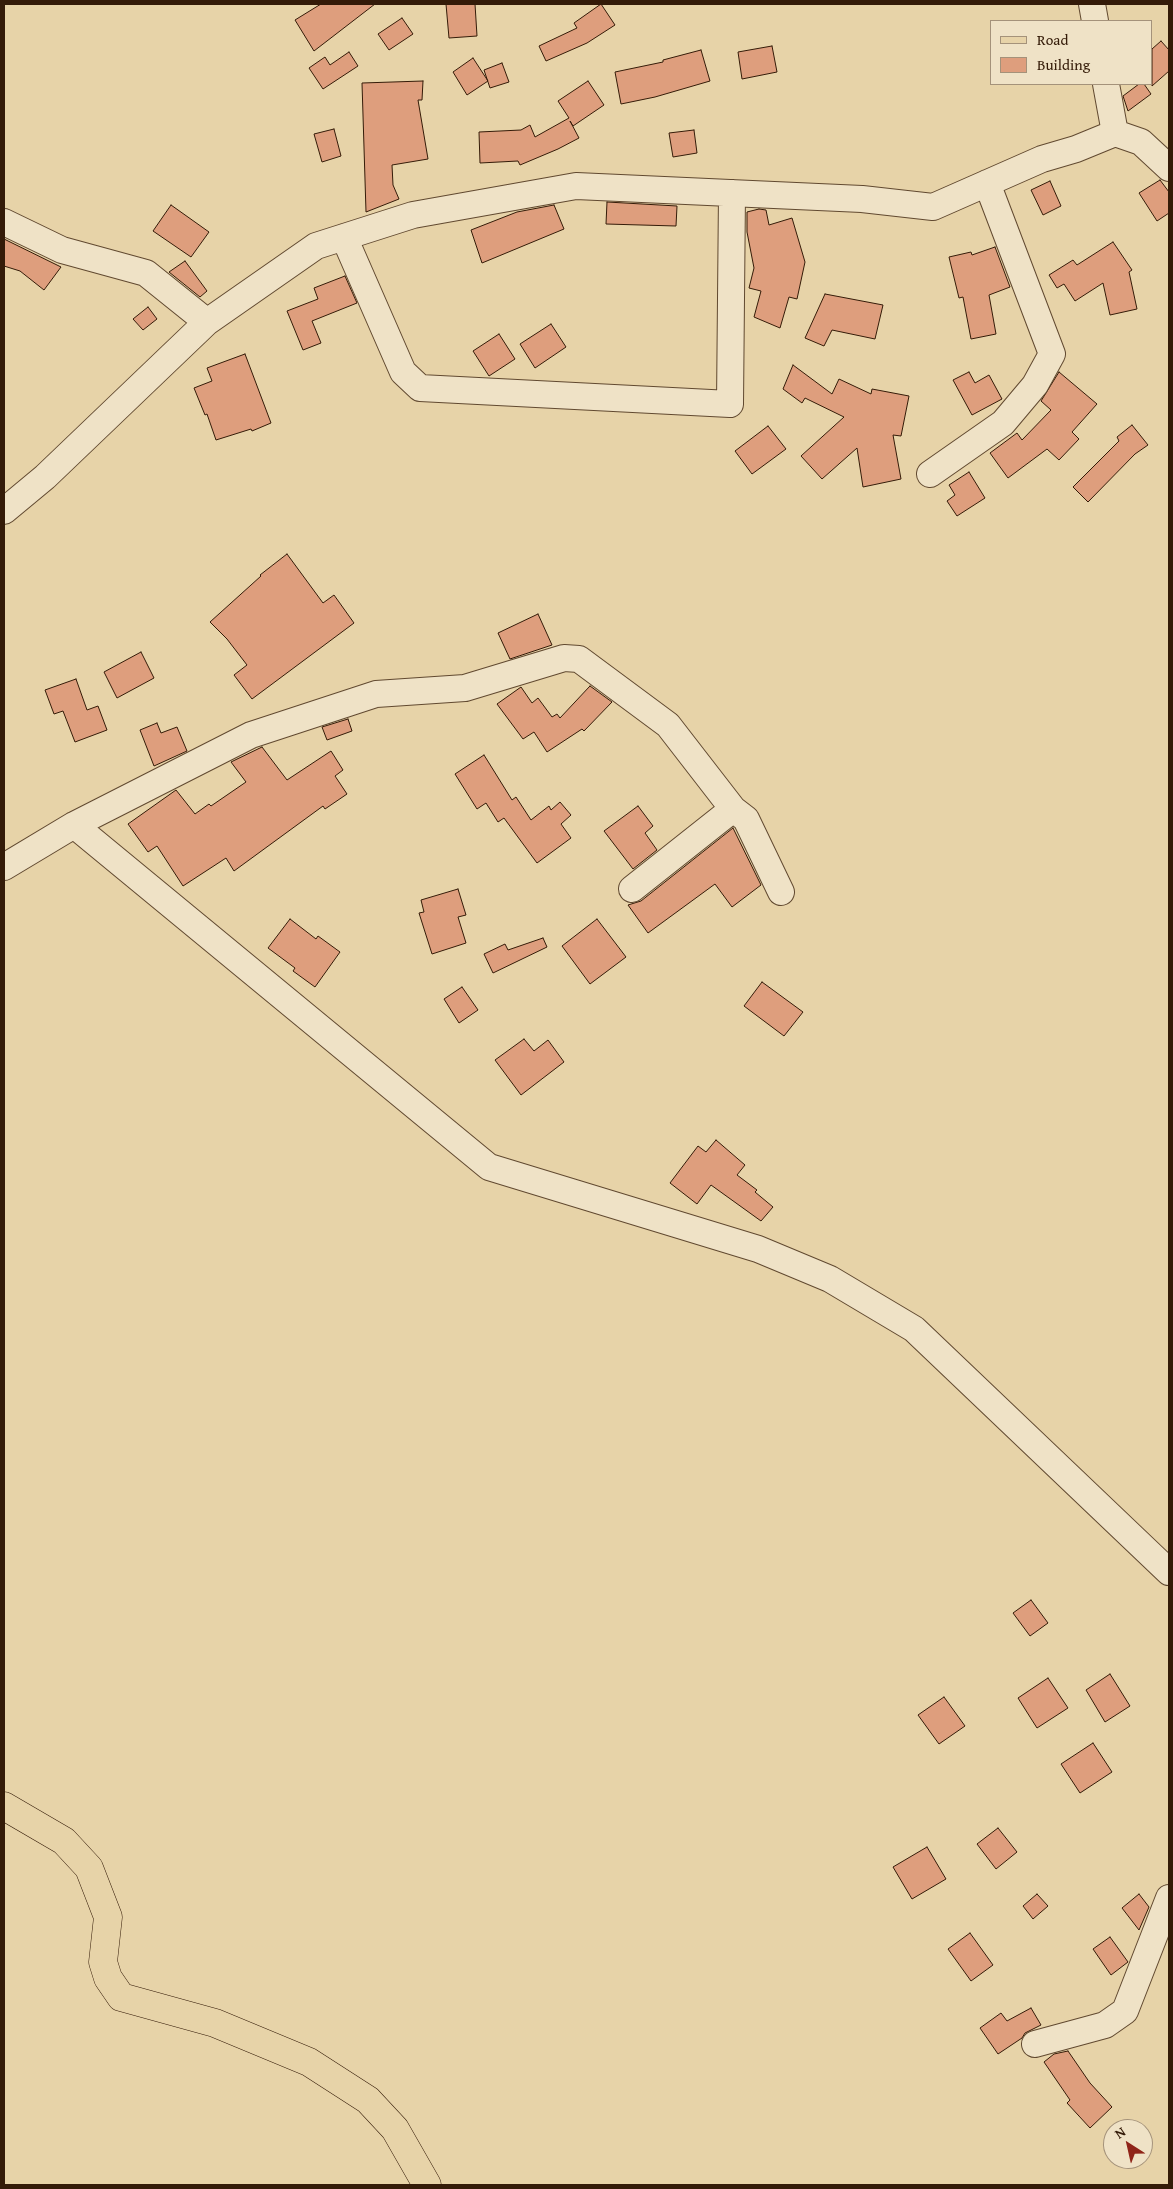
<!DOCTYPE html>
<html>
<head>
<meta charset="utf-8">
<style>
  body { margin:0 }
  #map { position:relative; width:1173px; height:2189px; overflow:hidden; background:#e7d3a8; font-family:"Gentium Book Plus",serif }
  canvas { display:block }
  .frame { position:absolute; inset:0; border:5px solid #341b08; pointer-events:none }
  .legend { position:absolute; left:990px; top:20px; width:162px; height:65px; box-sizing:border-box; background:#efe2c6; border:1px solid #a4927a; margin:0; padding:6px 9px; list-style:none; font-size:15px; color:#341b08 }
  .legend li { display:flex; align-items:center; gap:10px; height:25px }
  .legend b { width:25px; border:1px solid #a4927a }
  .north { position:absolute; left:1103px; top:2119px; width:50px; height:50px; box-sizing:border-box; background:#efe2c6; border:1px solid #a4927a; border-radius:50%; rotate:325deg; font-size:14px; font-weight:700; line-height:20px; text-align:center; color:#341b08 }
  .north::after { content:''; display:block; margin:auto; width:18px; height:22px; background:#8f2418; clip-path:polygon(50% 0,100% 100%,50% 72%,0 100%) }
</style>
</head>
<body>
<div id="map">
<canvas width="1173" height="2189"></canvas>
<div class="frame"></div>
<ul class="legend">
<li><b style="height:6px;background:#e7d3a8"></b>Road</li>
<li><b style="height:14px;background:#de9e7d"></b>Building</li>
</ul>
<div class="north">N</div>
</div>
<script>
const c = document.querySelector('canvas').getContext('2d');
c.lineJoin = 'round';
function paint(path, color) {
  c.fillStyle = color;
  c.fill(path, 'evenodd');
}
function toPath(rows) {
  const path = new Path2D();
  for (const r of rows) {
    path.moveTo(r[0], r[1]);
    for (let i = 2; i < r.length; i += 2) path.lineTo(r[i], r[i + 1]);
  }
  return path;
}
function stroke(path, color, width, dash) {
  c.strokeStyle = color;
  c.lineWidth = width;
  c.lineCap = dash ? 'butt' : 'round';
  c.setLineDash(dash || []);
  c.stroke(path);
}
const building = toPath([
  [321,4,375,4,314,51,295,20,321,4],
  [446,4,475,4,477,36,449,38,446,4],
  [601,4,615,25,587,43,546,61,539,46,577,28,574,23,601,4],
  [402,18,413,34,389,50,378,34,402,18],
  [1161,41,1169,50,1169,71,1152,86,1152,49,1161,41],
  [772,46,777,72,742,79,738,52,772,46],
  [701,50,710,81,655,97,621,104,615,72,663,62,663,60,701,50],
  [349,52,358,66,323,89,309,68,325,57,330,65,349,52],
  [473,58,488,81,467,95,453,72,473,58],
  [502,63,509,82,490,88,484,70,502,63],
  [423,81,422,100,418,100,428,159,392,165,393,185,399,199,366,212,362,83,423,81],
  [588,81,604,105,573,126,570,121,579,138,558,149,520,165,518,161,480,163,479,132,521,130,530,125,535,137,569,118,558,101,588,81],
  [1139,84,1144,84,1151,94,1128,111,1123,96,1139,84],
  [334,129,341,156,322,162,314,134,334,129],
  [694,130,697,153,673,157,669,133,694,130],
  [1160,180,1169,192,1169,213,1157,221,1139,193,1160,180],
  [1050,181,1061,206,1043,215,1031,190,1050,181],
  [607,202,677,206,676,226,606,224,607,202],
  [171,205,209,232,191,257,153,231,171,205],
  [554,205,564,229,482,263,471,230,517,212,554,205],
  [759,209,766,210,769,225,792,218,805,262,797,299,789,297,780,328,754,317,761,291,749,288,754,268,747,232,747,212,759,209],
  [4,239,61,267,44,290,20,271,4,266,4,239],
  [1113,242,1132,270,1129,272,1137,309,1110,315,1103,283,1075,301,1064,284,1057,288,1049,275,1073,260,1077,265,1113,242],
  [995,247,1010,287,989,295,996,334,971,339,963,297,959,298,949,257,971,252,972,255,995,247],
  [185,261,207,291,200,297,169,272,185,261],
  [345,276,357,303,312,321,321,343,303,350,287,311,318,299,314,288,345,276],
  [825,294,883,305,875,339,832,330,824,346,805,338,825,294],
  [148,307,157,319,143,330,133,319,148,307],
  [551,324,566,347,535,368,520,344,551,324],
  [499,334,515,359,489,376,473,351,499,334],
  [245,354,271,423,252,431,251,429,216,440,207,414,205,415,194,388,212,381,207,368,245,354],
  [793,365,832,394,839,379,871,394,872,389,909,396,901,436,893,435,901,479,863,487,857,448,822,479,801,456,844,417,805,398,802,403,783,389,793,365],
  [969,372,975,383,989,375,1002,399,972,415,953,380,969,372],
  [1059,372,1097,404,1072,432,1079,439,1059,460,1047,449,1008,478,990,453,1017,433,1022,440,1051,410,1041,401,1059,372],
  [1132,425,1148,445,1135,454,1088,502,1073,487,1119,441,1117,437,1132,425],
  [768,426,786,449,752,474,735,451,768,426],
  [969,472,985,498,957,516,947,501,955,495,949,485,969,472],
  [287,554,323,603,334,595,354,623,252,699,234,675,247,665,227,639,210,622,261,576,260,575,287,554],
  [538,614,552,645,510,659,498,633,538,614],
  [141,652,154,678,117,698,104,672,141,652],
  [76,679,87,710,98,706,107,730,75,742,63,711,54,714,45,690,76,679],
  [590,686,612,702,584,731,582,729,547,752,534,732,523,739,497,704,521,687,532,703,538,698,552,717,557,714,560,718,590,686],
  [348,719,352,731,327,740,322,727,348,719],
  [157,723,161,733,177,727,187,751,154,766,140,730,157,723],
  [262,747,287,780,331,751,343,770,335,776,347,794,325,809,323,806,234,871,226,858,183,886,157,846,148,852,128,824,176,790,195,814,209,804,211,806,246,782,231,762,262,747],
  [484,755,512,800,516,797,531,820,549,806,551,810,560,802,571,815,561,824,571,838,537,863,504,818,498,822,486,803,477,809,455,774,484,755],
  [638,806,653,826,645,833,657,850,633,869,604,831,638,806],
  [733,828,761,885,732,907,715,884,648,933,628,905,641,901,733,828],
  [458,889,466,915,458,917,466,943,432,954,419,913,424,912,421,900,458,889],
  [290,919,316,939,318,936,340,952,315,987,293,971,295,968,268,948,290,919],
  [597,919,626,957,590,984,562,946,597,919],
  [543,938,547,947,493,973,484,954,505,944,508,950,543,938],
  [762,982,803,1012,784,1036,744,1006,762,982],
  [462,987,478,1010,459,1023,444,999,462,987],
  [524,1039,534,1051,548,1040,564,1062,521,1095,495,1060,524,1039],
  [716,1140,745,1165,737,1175,757,1190,755,1192,773,1207,761,1221,711,1185,697,1204,670,1183,698,1146,706,1152,716,1140],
  [1031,1600,1048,1623,1030,1636,1013,1613,1031,1600],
  [1110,1674,1130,1706,1105,1722,1086,1690,1110,1674],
  [1048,1678,1068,1708,1037,1728,1018,1698,1048,1678],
  [944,1697,965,1726,939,1744,918,1715,944,1697],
  [1093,1743,1112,1772,1080,1793,1061,1764,1093,1743],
  [998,1828,1017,1852,996,1869,977,1844,998,1828],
  [927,1847,946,1879,912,1899,893,1867,927,1847],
  [1037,1894,1048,1906,1033,1919,1023,1906,1037,1894],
  [1139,1894,1149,1907,1139,1930,1122,1908,1139,1894],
  [970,1933,993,1965,971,1981,948,1949,970,1933],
  [1110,1937,1128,1962,1111,1975,1093,1949,1110,1937],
  [1031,2008,1041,2025,1025,2033,1022,2038,998,2054,980,2028,1001,2013,1007,2021,1031,2008],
  [1068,2051,1090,2083,1112,2107,1090,2128,1067,2103,1070,2100,1044,2062,1054,2054,1068,2051]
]);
const minor = toPath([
  [1092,4,1095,21],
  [1106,84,1115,133],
  [4,222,62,250,146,273,207,322],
  [344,237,403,372,420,388,730,404,732,193],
  [930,474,1003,423,1035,385,1052,354,987,183],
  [4,511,45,477,207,322,316,246,413,215,576,186,862,199,933,207,1042,159,1076,149,1115,133,1141,142,1169,168],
  [74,825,489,1167,758,1249,830,1279,914,1329,1169,1572],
  [4,867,74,825,251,735,376,694,465,688,564,658,579,659,668,725,733,809,746,819,781,892],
  [632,889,733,809],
  [1035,2044,1105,2025,1125,2011,1169,1898]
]);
const major = toPath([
  [4,1806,64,1841,89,1868,108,1917,103,1962,108,1978,121,1997,215,2023,309,2062,368,2100,395,2129,427,2185]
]);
paint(building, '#de9e7d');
stroke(building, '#341b08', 1);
stroke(minor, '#614930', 28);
stroke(major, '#341b08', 29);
stroke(minor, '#efe2c6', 26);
stroke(major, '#e7d3a8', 28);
</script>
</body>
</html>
